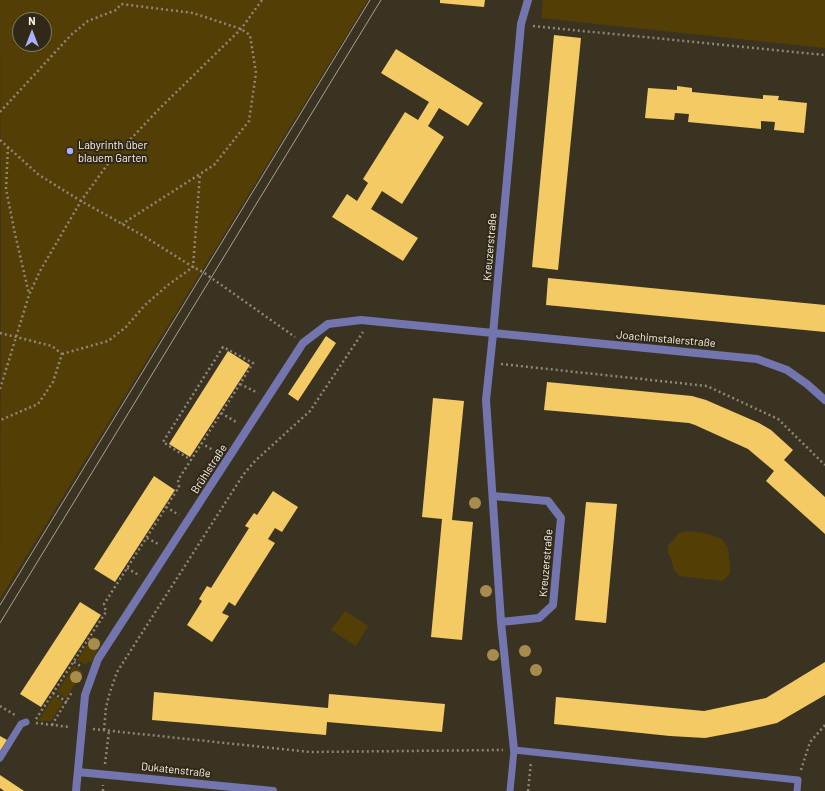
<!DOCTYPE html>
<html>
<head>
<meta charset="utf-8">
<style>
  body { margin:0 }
  #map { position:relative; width:825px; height:791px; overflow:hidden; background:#3b3322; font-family:Barlow,sans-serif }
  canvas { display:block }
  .north { position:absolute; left:12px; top:12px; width:40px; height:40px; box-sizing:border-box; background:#312918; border:1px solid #817a6c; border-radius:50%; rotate:0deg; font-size:11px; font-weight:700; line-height:16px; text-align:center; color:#f9f4e9 }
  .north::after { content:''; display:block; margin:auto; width:14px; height:18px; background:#acaffb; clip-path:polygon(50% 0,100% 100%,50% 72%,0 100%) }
</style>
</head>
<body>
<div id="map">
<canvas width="825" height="791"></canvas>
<div class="north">N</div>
</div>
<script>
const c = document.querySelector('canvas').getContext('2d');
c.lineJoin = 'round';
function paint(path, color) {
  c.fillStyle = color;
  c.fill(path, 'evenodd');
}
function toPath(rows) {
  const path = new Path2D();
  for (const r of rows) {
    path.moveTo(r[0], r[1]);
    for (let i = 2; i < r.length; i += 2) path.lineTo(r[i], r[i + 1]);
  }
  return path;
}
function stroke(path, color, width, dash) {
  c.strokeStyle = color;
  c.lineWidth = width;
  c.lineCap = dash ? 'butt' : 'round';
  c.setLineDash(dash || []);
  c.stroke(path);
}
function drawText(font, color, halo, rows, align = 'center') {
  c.font = font + ' Barlow,sans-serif';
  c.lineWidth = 4;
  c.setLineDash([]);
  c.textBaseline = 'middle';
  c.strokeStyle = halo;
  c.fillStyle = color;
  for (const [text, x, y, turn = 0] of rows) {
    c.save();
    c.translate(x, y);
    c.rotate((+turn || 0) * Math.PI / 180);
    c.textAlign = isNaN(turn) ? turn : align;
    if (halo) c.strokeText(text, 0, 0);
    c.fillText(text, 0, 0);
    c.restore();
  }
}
const green = toPath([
  [0,0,368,0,0,599,1,296],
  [20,20,44,20,44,44,20,44],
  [543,0,825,0,825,48,541,18],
  [687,531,705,533,722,539,728,548,730,565,730,574,722,581,680,576,674,570,671,558,668,553,668,546,679,533],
  [345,611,368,626,356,646,331,630],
  [93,636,102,641,91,663,88,661,86,665,77,660],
  [74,666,83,672,66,698,57,692],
  [54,696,63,702,51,721,38,721]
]);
const building = toPath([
  [440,0,485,0,484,7,440,3],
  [554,35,581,38,558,270,532,267],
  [396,49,483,103,468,126,439,108,428,126,444,137,402,204,382,191,371,209,418,238,403,261,332,217,347,194,357,201,368,183,363,179,405,112,418,120,429,102,381,73],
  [677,86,692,88,692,92,763,99,763,95,779,96,778,100,807,103,804,133,774,130,775,122,761,121,761,129,688,122,689,114,675,113,674,120,645,118,648,88,677,90],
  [548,278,825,305,825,332,546,305],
  [326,336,336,343,298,401,288,394],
  [228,351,250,365,190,457,169,444],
  [547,382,692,396,706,400,759,423,771,430,793,450,784,460,825,497,825,534,766,481,774,471,748,449,695,425,689,423,544,410],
  [433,398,464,401,452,520,473,522,462,640,431,637,442,519,422,517],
  [154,476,175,490,115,582,94,569],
  [273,491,298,507,282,532,275,528,268,539,275,543,235,606,229,602,222,613,229,616,212,642,187,625,202,601,199,599,207,586,211,588,249,528,245,526,254,513,257,515],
  [586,502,617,504,606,623,575,620],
  [80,602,101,615,41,707,20,694],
  [825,662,825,695,777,723,742,731,705,738,670,736,554,724,556,697,704,711,766,698],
  [154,692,328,708,329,694,445,704,442,732,327,722,326,735,152,720],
  [0,736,7,740,0,751],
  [0,775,24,791,4,791,0,788]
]);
const path = toPath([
  [533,26,825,55],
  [0,112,71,35,88,21,116,10,121,4,193,13,241,29,250,35,256,73,249,121,214,165,122,224],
  [0,140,39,175,81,201,142,235,193,267,203,272,295,337],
  [8,147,6,189,15,234,29,294],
  [0,333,52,346,62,354,53,382,38,404,3,419,0,420],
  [62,354,108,341,125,328,145,305,168,285,193,267,200,174],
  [501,364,707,386,778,419,825,465],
  [240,384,258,393],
  [0,389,29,295,40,271,81,201,110,161,159,109,241,29,262,0],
  [221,413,238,423],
  [201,443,218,453],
  [166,507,179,515],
  [147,538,160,545],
  [127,568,140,576],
  [74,662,82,667],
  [53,693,67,702],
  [0,706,15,715],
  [36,719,106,612,104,604,179,487,178,480,240,384,253,363,223,347,163,442,191,460],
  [36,723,70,727],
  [52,725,72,692],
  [93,729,310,752,503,750],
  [104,730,106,707,110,692,117,672,243,475,255,461,310,411,363,332],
  [105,764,109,731],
  [801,770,810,742,825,725],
  [103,791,103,785],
  [528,791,531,762]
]);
const service = toPath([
  [0,758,21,724,26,722],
  [510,791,514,750,798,780,797,791]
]);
const minor = toPath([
  [493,496,548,501,561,518,553,605,539,618,501,622],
  [514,750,501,622,486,400,493,334,521,24,528,0],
  [78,772,273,791],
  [76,791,85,695,98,659,303,343,328,324,361,320,757,359,787,370,807,384,825,400]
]);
const tram = toPath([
  [0,605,370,0],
  [0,623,381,0]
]);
const trees = [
  [475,503],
  [486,591],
  [94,644],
  [525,651],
  [493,655],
  [536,670],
  [76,677]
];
const markers = [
  [70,151,4,"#acaffb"]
];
const poiNames = [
  ["Labyrinth über",78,145],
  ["blauem Garten",78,158]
];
const streetNames = [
  ["Kreuzerstraße",490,247,-85],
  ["Joachimstalerstraße",666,339,5],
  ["Brühlstraße",209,469,-57],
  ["Kreuzerstraße",546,563,-85],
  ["Dukatenstraße",176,770,6]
];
paint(green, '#533f06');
paint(building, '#f4ca64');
stroke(path, '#8e8779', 2.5, [2, 3]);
stroke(service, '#7376ae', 7);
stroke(minor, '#7376ae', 8);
stroke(tram, '#a9a395', 1);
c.fillStyle = '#a68c4d';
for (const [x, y] of trees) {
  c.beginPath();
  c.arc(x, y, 6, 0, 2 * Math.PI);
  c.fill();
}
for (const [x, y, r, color] of markers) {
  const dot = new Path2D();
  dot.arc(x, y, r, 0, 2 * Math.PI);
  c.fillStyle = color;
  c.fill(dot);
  stroke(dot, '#312918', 1.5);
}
drawText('11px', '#f9f4e9', '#312918', poiNames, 'left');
drawText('11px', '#f9f4e9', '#312918', streetNames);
</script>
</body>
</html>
